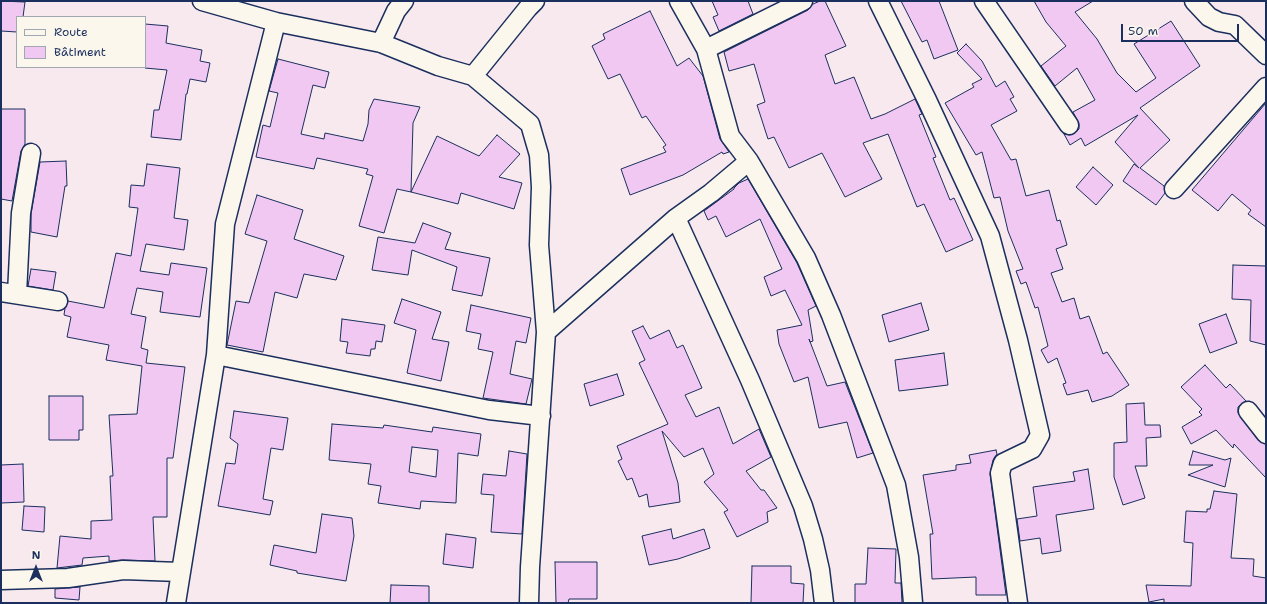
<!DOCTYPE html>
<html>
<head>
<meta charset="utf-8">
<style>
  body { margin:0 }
  #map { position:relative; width:1267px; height:604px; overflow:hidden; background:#f8e9ee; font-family:"Shantell Sans",sans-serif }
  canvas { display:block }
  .frame { position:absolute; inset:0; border:2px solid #1b2f5e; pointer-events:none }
  .legend { position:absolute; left:16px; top:16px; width:130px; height:52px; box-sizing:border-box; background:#fbf7ec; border:1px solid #a1a7b3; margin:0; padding:5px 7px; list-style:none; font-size:12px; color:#1b2f5e }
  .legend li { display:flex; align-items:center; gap:8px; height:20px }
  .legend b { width:20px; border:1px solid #a1a7b3 }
  .north { position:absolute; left:16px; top:548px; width:40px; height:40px; -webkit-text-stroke:3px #fbf7ec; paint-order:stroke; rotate:0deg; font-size:11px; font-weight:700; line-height:16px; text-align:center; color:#1b2f5e }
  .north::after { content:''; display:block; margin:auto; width:14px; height:18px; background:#1b2f5e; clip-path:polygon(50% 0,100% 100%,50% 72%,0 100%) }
  .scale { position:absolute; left:1121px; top:24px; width:118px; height:18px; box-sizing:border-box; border:2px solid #1b2f5e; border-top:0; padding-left:5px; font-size:12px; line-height:14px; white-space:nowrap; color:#1b2f5e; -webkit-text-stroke:3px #fbf7ec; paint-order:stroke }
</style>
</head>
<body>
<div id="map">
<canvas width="1267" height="604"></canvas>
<div class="frame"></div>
<ul class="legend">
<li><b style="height:5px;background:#fbf7ec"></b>Route</li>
<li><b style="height:11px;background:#f0c8f1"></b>Bâtiment</li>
</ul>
<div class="north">N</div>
<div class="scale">50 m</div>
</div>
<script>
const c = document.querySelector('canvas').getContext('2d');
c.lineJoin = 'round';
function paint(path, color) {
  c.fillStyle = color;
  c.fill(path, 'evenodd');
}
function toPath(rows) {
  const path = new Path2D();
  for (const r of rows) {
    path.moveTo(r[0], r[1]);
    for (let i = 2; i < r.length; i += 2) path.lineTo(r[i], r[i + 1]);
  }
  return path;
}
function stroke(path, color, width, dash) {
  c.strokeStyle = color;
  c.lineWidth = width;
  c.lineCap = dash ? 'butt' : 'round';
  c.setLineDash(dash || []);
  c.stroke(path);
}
const building = toPath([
  [1,1,25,2,23,17,17,17,17,32,1,31,1,1],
  [712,1,748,1,753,14,719,31,713,17,718,15,712,1],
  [820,1,825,1,846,46,825,55,835,84,854,77,871,119,885,114,915,99,922,114,919,115,936,157,933,158,950,200,954,198,973,240,946,252,924,204,917,207,888,134,863,143,882,179,845,197,822,153,789,168,774,137,768,139,757,105,765,102,754,64,729,71,724,52,808,10,813,4,820,1],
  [901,1,939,1,958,50,934,59,927,40,922,42,901,1],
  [1034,1,1093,1,1075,12,1097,39,1117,73,1136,92,1156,78,1134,44,1171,21,1200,66,1140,108,1170,140,1140,168,1164,186,1165,193,1156,205,1123,181,1134,164,1139,168,1115,142,1138,115,1085,146,1081,138,1070,145,1064,134,1070,135,1075,133,1079,129,1079,124,1073,112,1095,100,1077,68,1055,86,1041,66,1066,46,1046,22,1034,1],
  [650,11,677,66,689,58,703,76,720,139,729,152,723,154,722,152,683,175,630,195,621,169,666,152,663,147,666,145,646,116,642,118,620,74,608,79,592,46,605,39,603,34,650,11],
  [145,24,168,26,166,43,202,50,200,61,210,63,206,82,190,79,187,94,186,94,181,140,151,137,154,110,159,110,167,70,145,68,145,24],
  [966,44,982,61,996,87,1005,81,1014,97,1010,99,1017,111,991,125,1011,160,1016,159,1026,196,1049,190,1057,221,1060,220,1067,245,1056,249,1063,269,1051,273,1062,302,1074,298,1080,319,1089,316,1103,354,1107,352,1129,385,1112,396,1092,402,1088,390,1067,395,1063,384,1066,383,1057,358,1048,363,1041,350,1048,346,1038,307,1035,308,1026,282,1021,284,1016,271,1023,269,1008,231,1000,197,994,198,982,152,976,155,945,103,974,87,972,84,982,79,957,53,966,44],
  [278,59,329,72,325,88,313,85,301,134,324,139,325,133,363,141,368,124,369,110,374,99,420,107,413,123,411,192,397,189,384,233,359,226,373,176,366,174,368,169,317,158,314,169,256,157,263,125,270,127,278,93,269,91,278,59],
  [1266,103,1266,227,1248,214,1251,210,1232,194,1218,211,1192,190,1266,103],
  [1,109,25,109,25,144,21,151,12,201,1,199,1,109],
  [497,135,520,154,499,177,522,183,514,209,461,193,458,204,411,192,437,136,479,156,497,135],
  [66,161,67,186,65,186,57,237,31,232,31,214,40,162,66,161],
  [147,164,180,168,174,218,188,220,184,250,146,244,140,271,169,275,171,263,207,268,200,317,160,312,163,292,137,288,131,314,146,317,141,348,148,350,146,363,185,367,173,458,167,458,167,517,153,517,155,561,123,560,109,561,109,556,83,558,82,565,57,568,60,536,91,539,91,521,112,520,110,476,113,476,109,415,137,414,142,366,106,360,109,345,67,337,71,317,64,315,65,308,68,301,104,308,116,253,131,256,138,208,129,207,131,185,144,186,147,164],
  [1093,167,1113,185,1096,205,1076,187,1093,167],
  [748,179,797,263,816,306,808,310,813,341,810,342,809,339,827,386,845,382,873,453,857,458,847,422,819,428,808,377,794,382,779,344,777,330,802,325,785,290,771,296,764,277,782,269,760,219,726,237,716,216,708,220,704,211,734,189,734,188,739,183,748,179],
  [257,195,303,210,294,239,344,256,336,280,304,274,297,298,275,292,263,352,227,345,236,301,249,303,267,241,245,234,257,195],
  [423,223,451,233,445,249,490,258,482,296,452,290,457,267,412,250,408,275,372,270,378,237,415,243,423,223],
  [1233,265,1266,266,1266,345,1250,341,1251,300,1232,299,1233,265],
  [31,269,56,272,53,290,28,286,31,269],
  [402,299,441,312,432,339,449,342,441,381,407,373,416,330,394,323,402,299],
  [921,303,929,330,889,342,882,315,921,303],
  [471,305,531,318,526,343,516,341,510,374,532,379,526,404,483,398,493,352,478,349,481,334,466,331,471,305],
  [1226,314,1237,343,1210,353,1199,324,1226,314],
  [342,319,385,325,382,342,376,341,375,349,371,349,370,356,346,353,348,342,340,341,342,319],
  [643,326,650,339,669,330,677,348,683,345,702,388,685,395,696,417,719,407,733,444,759,429,771,457,746,471,761,490,764,490,777,508,767,512,768,522,737,537,724,512,728,510,704,482,714,474,703,448,684,457,662,431,678,483,680,502,649,507,647,494,639,497,632,478,627,480,618,461,622,459,617,446,668,424,639,363,645,360,632,331,643,326],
  [944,353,948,385,899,391,895,360,944,353],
  [1205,365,1226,388,1230,384,1246,401,1238,407,1238,413,1258,440,1266,444,1266,478,1234,444,1233,448,1216,430,1191,444,1182,427,1202,415,1199,412,1202,409,1181,387,1205,365],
  [617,374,624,395,590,406,584,384,617,374],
  [49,396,83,396,83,430,79,430,79,440,49,440,49,396],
  [1144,403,1145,425,1160,425,1161,437,1146,438,1147,466,1135,466,1145,498,1123,505,1114,477,1114,443,1127,442,1126,404,1144,403],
  [234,411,288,418,283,450,271,448,263,499,273,501,270,515,218,506,226,463,235,464,238,444,230,438,234,411],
  [332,424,383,428,384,425,432,432,433,427,481,434,478,456,458,453,456,503,421,501,420,509,378,503,381,486,368,484,371,464,329,460,332,424],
  [412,447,438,450,436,477,409,472,412,447],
  [996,450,997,454,993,460,990,474,1006,595,976,595,976,577,932,579,930,534,933,534,923,475,956,470,956,465,971,463,969,455,996,450],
  [509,451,527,454,522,534,491,532,494,495,481,494,483,474,506,476,509,451],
  [1193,451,1225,460,1231,458,1225,487,1188,475,1213,465,1189,465,1193,451],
  [23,464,24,502,1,503,1,465,23,464],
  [1088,469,1094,509,1056,515,1061,551,1042,554,1040,538,1020,541,1017,519,1037,516,1033,487,1075,481,1073,472,1088,469],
  [1214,491,1237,494,1231,558,1254,559,1253,576,1266,578,1266,603,1164,603,1164,599,1149,602,1146,585,1191,586,1193,543,1184,542,1186,511,1207,512,1207,509,1210,509,1214,491],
  [24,506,45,507,44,532,22,530,24,506],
  [322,514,352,518,354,536,346,581,297,573,297,571,270,565,274,545,316,553,322,514],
  [671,529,673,539,704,529,710,548,678,559,649,565,642,536,671,529],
  [446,534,476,538,473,568,443,564,446,534],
  [868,548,896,549,895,583,901,583,902,603,855,603,855,584,866,584,868,548],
  [555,562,597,562,597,599,569,599,568,603,556,603,555,562],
  [752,566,791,566,791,583,804,584,803,603,751,603,752,566],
  [391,585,429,586,429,603,390,603,391,585],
  [80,587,79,600,55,598,55,589,80,587]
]);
const minor = toPath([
  [202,1,276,22,381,43,438,66,473,76,530,124,539,155,541,187,539,245,546,332,530,567,529,603],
  [878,1,927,100,990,236,1018,340,1040,435,1032,449,1003,463,1000,473,1018,603],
  [984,1,1069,125],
  [1194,1,1209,17,1219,22,1235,25,1266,55],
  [381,43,396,11,404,1],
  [706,49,803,1],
  [473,76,528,8,535,1],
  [749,161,806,258,831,315,896,485,909,557,913,603],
  [1174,189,1266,87],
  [676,218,750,380,803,506,813,539,820,570,824,603],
  [1,292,58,301],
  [17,294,21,213,31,153],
  [546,332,676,218,711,193,749,161,730,136,706,49,679,1],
  [216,355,489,410,541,416],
  [1248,411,1266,434],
  [1,580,68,578,123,570,180,572],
  [176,603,216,355,225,224,276,22]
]);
paint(building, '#f0c8f1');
stroke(building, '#1b2f5e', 1);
stroke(minor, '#1b2f5e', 21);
stroke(minor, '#fbf7ec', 18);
</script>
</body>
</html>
